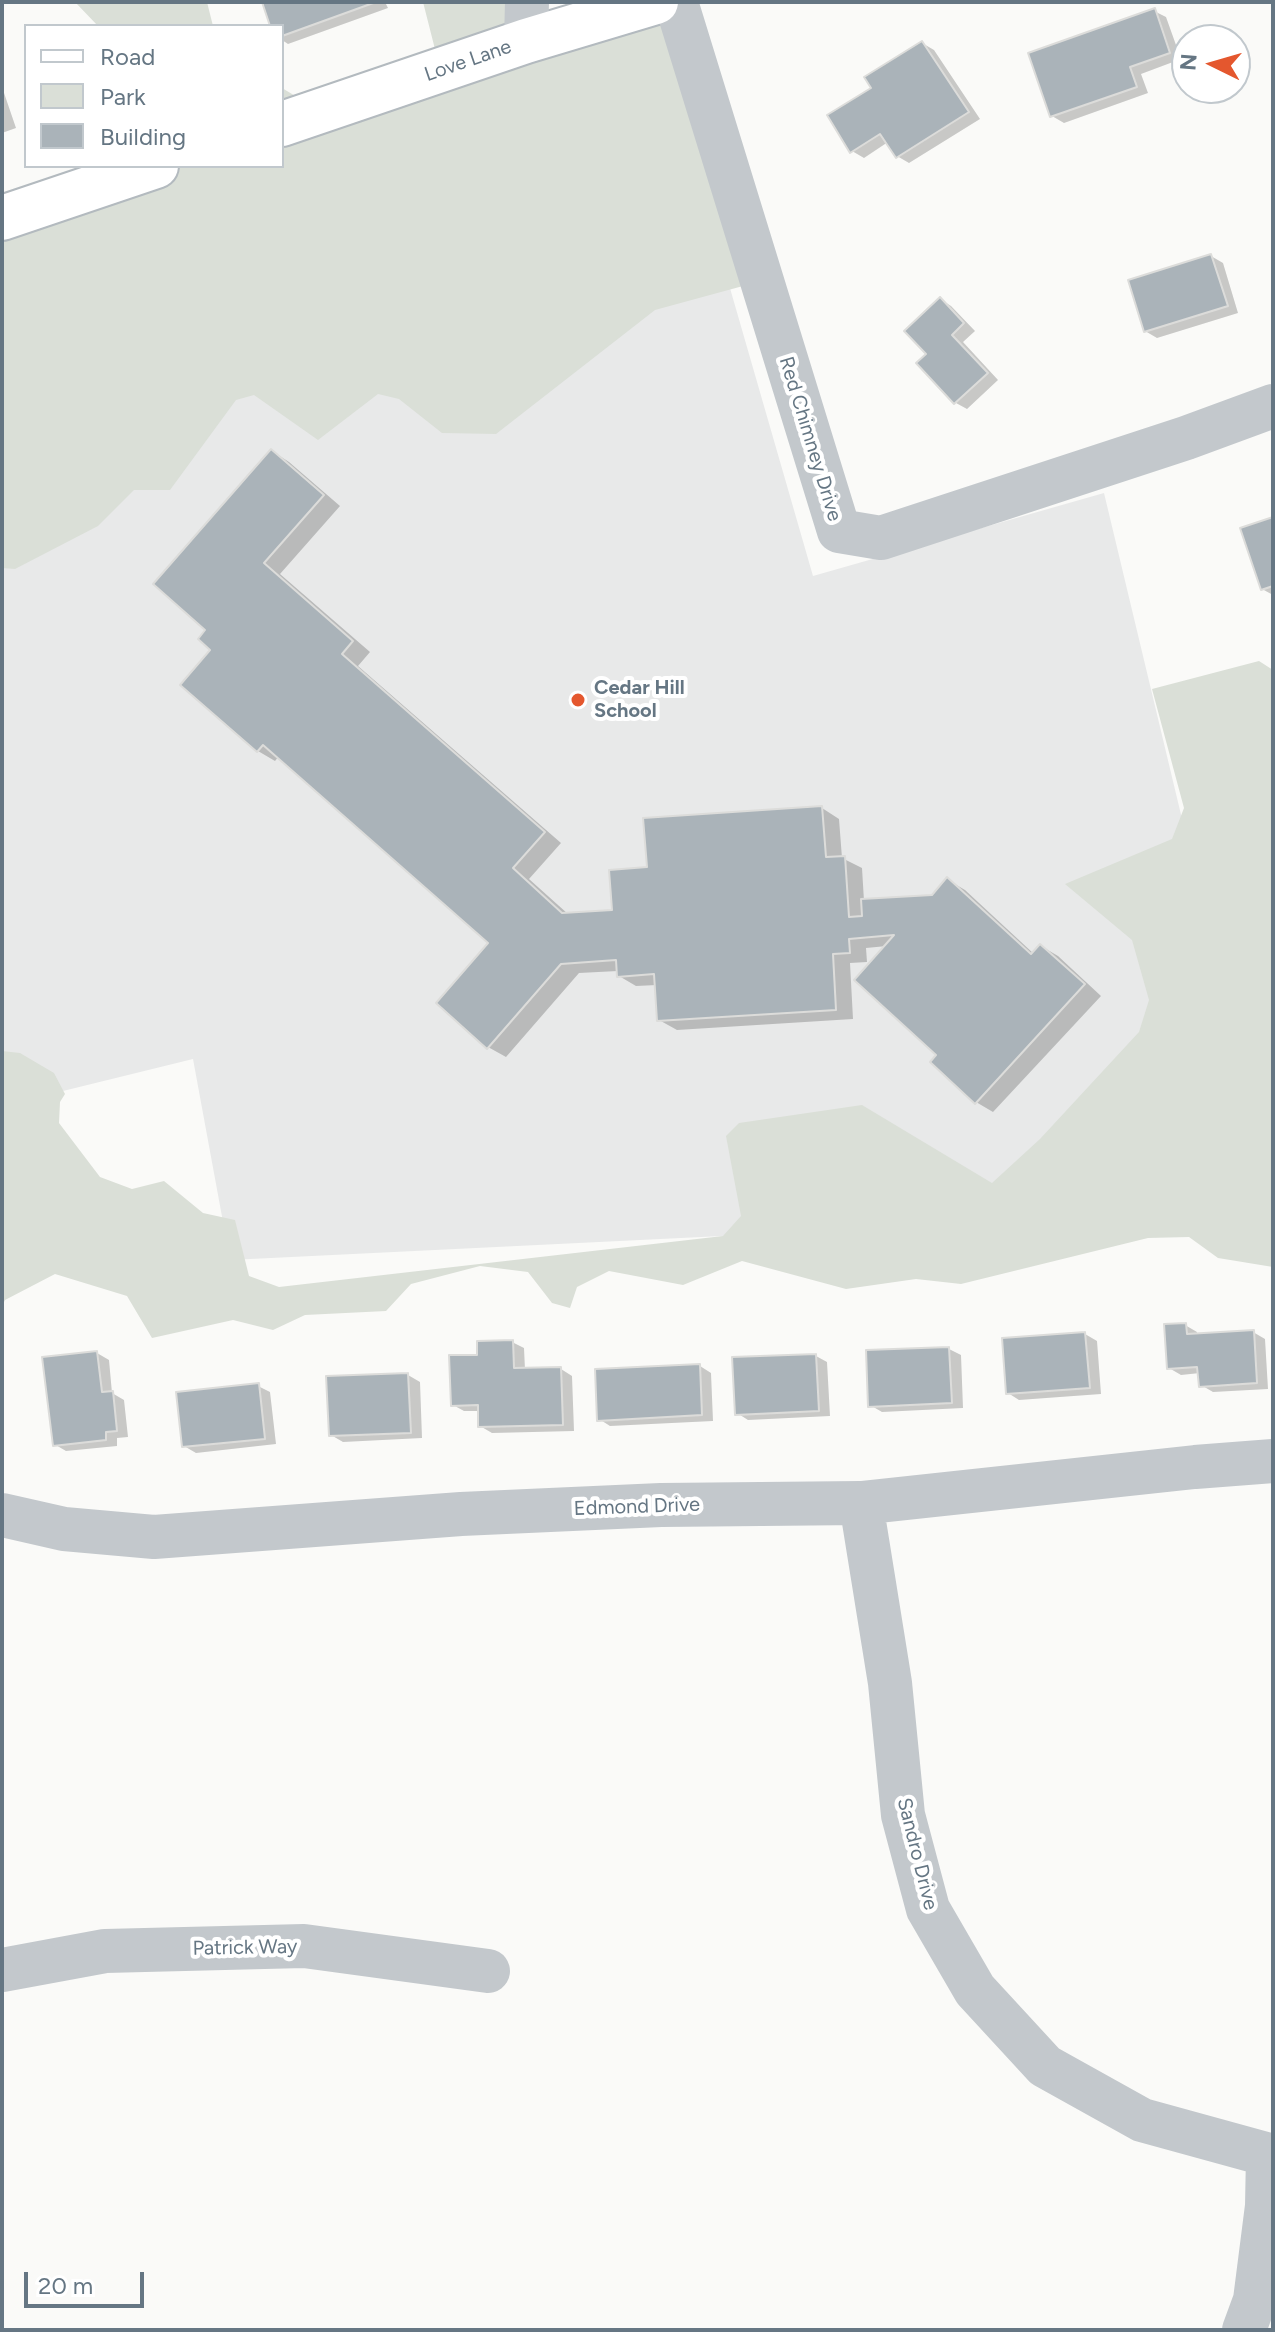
<!DOCTYPE html>
<html>
<head>
<meta charset="utf-8">
<style>
  body { margin:0 }
  #map { position:relative; width:1275px; height:2332px; overflow:hidden; background:#fafaf8; font-family:Figtree,sans-serif }
  canvas { display:block }
  .frame { position:absolute; inset:0; border:4px solid #657683; pointer-events:none }
  .legend { position:absolute; left:24px; top:24px; width:260px; height:144px; box-sizing:border-box; background:#fff; border:2px solid #c1c8cd; margin:0; padding:10px 14px; list-style:none; font-size:24px; color:#657683 }
  .legend li { display:flex; align-items:center; gap:16px; height:40px }
  .legend b { width:40px; border:2px solid #c1c8cd }
  .north { position:absolute; left:1171px; top:24px; width:80px; height:80px; box-sizing:border-box; background:#fff; border:2px solid #c1c8cd; border-radius:50%; rotate:275deg; font-size:22px; font-weight:700; line-height:32px; text-align:center; color:#657683 }
  .north::after { content:''; display:block; margin:auto; width:28px; height:36px; background:#e4572e; clip-path:polygon(50% 0,100% 100%,50% 72%,0 100%) }
  .scale { position:absolute; left:24px; top:2272px; width:120px; height:36px; box-sizing:border-box; border:4px solid #657683; border-top:0; padding-left:10px; font-size:24px; line-height:28px; white-space:nowrap; color:#657683; -webkit-text-stroke:6px #fff; paint-order:stroke }
</style>
</head>
<body>
<div id="map">
<canvas width="1275" height="2332"></canvas>
<div class="frame"></div>
<ul class="legend">
<li><b style="height:10px;background:#fff"></b>Road</li>
<li><b style="height:22px;background:#dadfd7"></b>Park</li>
<li><b style="height:22px;background:#aab3b9"></b>Building</li>
</ul>
<div class="north">N</div>
<div class="scale">20 m</div>
</div>
<script>
const c = document.querySelector('canvas').getContext('2d');
c.lineJoin = 'round';
function paint(path, color) {
  c.fillStyle = color;
  c.fill(path, 'evenodd');
}
function toPath(rows) {
  const path = new Path2D();
  for (const r of rows) {
    path.moveTo(r[0], r[1]);
    for (let i = 2; i < r.length; i += 2) path.lineTo(r[i], r[i + 1]);
  }
  return path;
}
function stroke(path, color, width, dash) {
  c.strokeStyle = color;
  c.lineWidth = width;
  c.lineCap = dash ? 'butt' : 'round';
  c.setLineDash(dash || []);
  c.stroke(path);
}
function drawText(font, color, halo, rows, align = 'center') {
  c.font = font + ' Figtree,sans-serif';
  c.lineWidth = 8;
  c.setLineDash([]);
  c.textBaseline = 'middle';
  c.strokeStyle = halo;
  c.fillStyle = color;
  for (const [text, x, y, turn = 0] of rows) {
    c.save();
    c.translate(x, y);
    c.rotate((+turn || 0) * Math.PI / 180);
    c.textAlign = isNaN(turn) ? turn : align;
    if (halo) c.strokeText(text, 0, 0);
    c.fillText(text, 0, 0);
    c.restore();
  }
}
const built = toPath([
  [704,198,813,576,1104,493,1183,823,1170,1066,1050,1220,230,1260,193,1059,2,1106,2,485]
]);
const green = toPath([
  [75,2,207,2,213,26,98,26],
  [423,2,521,2,520,32,672,3,743,286,655,310,496,434,442,433,399,399,378,394,318,440,254,395,236,400,170,490,134,490,98,526,15,569,2,568,2,218,110,166,282,166,282,88,322,112,438,61],
  [1259,661,1273,670,1273,1267,1218,1258,1189,1237,1148,1238,961,1284,916,1279,846,1289,742,1261,683,1285,609,1271,577,1287,570,1308,552,1303,528,1272,480,1266,411,1284,386,1311,305,1315,273,1330,233,1320,152,1338,127,1296,55,1274,5,1300,2,1306,2,1051,20,1053,54,1073,65,1094,60,1102,59,1123,100,1177,132,1189,164,1181,203,1213,235,1220,249,1276,279,1287,723,1236,741,1216,726,1136,739,1123,862,1105,992,1183,1040,1139,1139,1032,1149,1000,1132,940,1065,884,1172,839,1184,808,1152,689]
]);
const shadow = toPath([
  [264,2,385,2,388,8,288,44,282,40,282,26,272,26],
  [1154,11,1166,17,1181,59,1141,74,1148,93,1064,123,1052,116],
  [922,43,934,50,980,119,909,163,897,156,888,142,864,158,852,151,874,89],
  [2,87,16,128,2,133],
  [1211,256,1223,263,1238,313,1157,338,1145,331],
  [940,299,951,306,975,331,963,342,998,380,967,409,956,403,919,363,929,354],
  [272,451,289,462,340,506,280,574,370,652,358,666,561,843,529,879,568,914,614,912,649,869,822,808,839,819,842,858,862,868,864,901,933,897,948,880,965,890,1034,954,1041,946,1058,956,1101,996,993,1112,976,1102,939,1055,887,946,866,948,867,962,850,963,853,1019,677,1030,659,1020,657,985,636,986,619,976,618,971,579,973,506,1057,488,1047,491,943,279,756,275,761,258,751,213,650,208,630],
  [1273,519,1273,595,1262,589],
  [1185,1325,1197,1332,1197,1336,1253,1332,1265,1339,1268,1389,1213,1392,1201,1385,1200,1373,1181,1375,1169,1368],
  [1085,1334,1097,1341,1101,1394,1019,1400,1008,1393],
  [512,1342,524,1348,525,1370,561,1369,572,1376,574,1431,492,1433,480,1426,480,1411,464,1411,453,1405,479,1357],
  [949,1349,961,1355,963,1408,882,1412,870,1405],
  [97,1353,109,1360,112,1393,124,1400,128,1437,117,1438,117,1446,66,1451,54,1444],
  [816,1356,827,1362,830,1416,748,1420,737,1413],
  [700,1366,711,1373,713,1421,610,1426,599,1419],
  [408,1375,420,1382,422,1438,343,1442,331,1435],
  [258,1386,270,1392,276,1444,196,1453,184,1446]
]);
const building = toPath([
  [262,2,376,2,282,36,282,26,270,26,262,2],
  [1155,8,1170,53,1130,67,1137,87,1050,117,1028,53,1155,8],
  [922,41,969,112,896,158,880,134,850,153,827,115,871,88,864,77,922,41],
  [1211,254,1228,306,1144,332,1128,280,1211,254],
  [940,297,964,323,952,335,988,373,954,404,916,363,926,354,904,331,940,297],
  [271,449,324,495,264,563,353,641,342,654,545,832,513,868,562,913,612,910,609,870,647,867,643,818,822,806,826,857,845,856,849,917,862,916,861,899,932,895,947,877,1031,954,1040,944,1085,984,975,1104,930,1062,936,1055,854,980,894,935,849,939,850,953,833,954,836,1010,657,1021,654,974,617,977,616,960,561,964,487,1049,436,1003,488,943,263,745,257,752,180,685,210,650,198,639,205,630,153,584,271,449],
  [1273,517,1273,586,1261,590,1240,528,1273,517],
  [1186,1323,1187,1334,1254,1330,1257,1383,1199,1387,1197,1367,1167,1369,1164,1324,1186,1323],
  [1085,1332,1090,1388,1006,1394,1002,1338,1085,1332],
  [513,1340,514,1368,561,1367,563,1425,478,1427,478,1405,451,1406,449,1355,477,1355,477,1341,513,1340],
  [949,1347,952,1403,868,1407,866,1350,949,1347],
  [97,1351,102,1392,113,1391,117,1431,106,1432,106,1440,53,1446,42,1357,97,1351],
  [816,1354,819,1411,735,1415,732,1357,816,1354],
  [700,1364,702,1415,597,1421,595,1369,700,1364],
  [408,1373,411,1433,329,1436,326,1376,408,1373],
  [259,1383,265,1439,182,1447,176,1392,259,1383]
]);
const street = toPath([
  [676,2,839,531,881,538,1186,438,1273,406],
  [526,41,527,2],
  [861,1503,890,1683,903,1815,928,1909,975,1990,1045,2066,1142,2120,1273,2156],
  [2,1515,64,1529,154,1537,461,1514,661,1505,861,1503,1195,1467,1273,1461],
  [2,1970,105,1951,304,1946,488,1971],
  [1244,2330,1255,2300,1267,2206,1268,2155]
]);
const secondary = toPath([
  [282,124,526,41,656,2],
  [2,218,156,166]
]);
const markers = [
  [578,700,8,"#e4572e"]
];
const streetNames = [
  ["Love Lane",468,61,-19],
  ["Red Chimney Drive",810,439,73],
  ["Edmond Drive",637,1507,-2],
  ["Sandro Drive",917,1854,76],
  ["Patrick Way",245,1948,-1]
];
const poiNames = [
  ["Cedar Hill",594,688],
  ["School",594,711]
];
paint(built, '#e8e9e9');
paint(green, '#dadfd7');
paint(shadow, '#0003');
paint(building, '#aab3b9');
stroke(building, '#dcdcda', 2);
stroke(secondary, '#b3babf', 48);
stroke(street, '#c3c8cc', 44);
stroke(secondary, '#fff', 44);
for (const [x, y, r, color] of markers) {
  const dot = new Path2D();
  dot.arc(x, y, r, 0, 2 * Math.PI);
  c.fillStyle = color;
  c.fill(dot);
  stroke(dot, '#fff', 3);
}
drawText('20px', '#657683', '#fff', streetNames);
drawText('bold 20px', '#657683', '#fff', poiNames, 'left');
</script>
</body>
</html>
